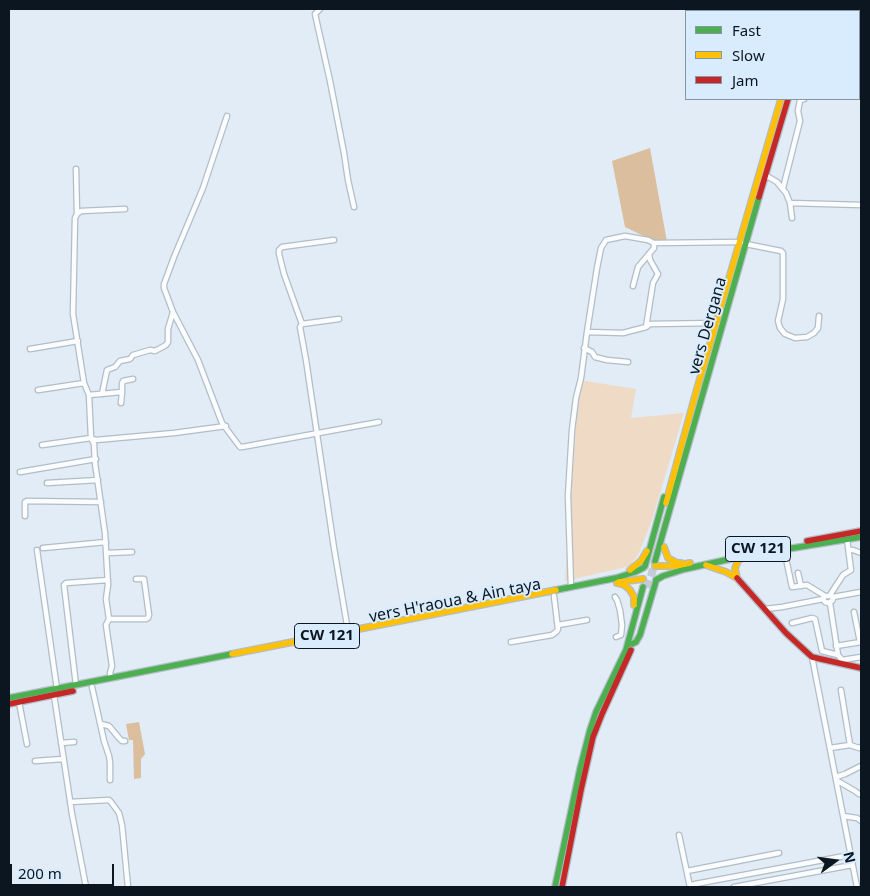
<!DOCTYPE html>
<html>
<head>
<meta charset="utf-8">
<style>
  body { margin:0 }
  #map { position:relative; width:870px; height:896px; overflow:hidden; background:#e1ecf6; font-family:"Noto Sans",sans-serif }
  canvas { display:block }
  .frame { position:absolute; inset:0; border:10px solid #0b1620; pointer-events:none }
  .legend { position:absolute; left:685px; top:10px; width:175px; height:90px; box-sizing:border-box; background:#d9ecfe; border:1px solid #8796a5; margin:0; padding:6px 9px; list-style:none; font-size:15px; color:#0b1620 }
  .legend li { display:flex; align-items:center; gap:10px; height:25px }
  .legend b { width:25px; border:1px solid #8796a5 }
  .north { position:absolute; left:810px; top:836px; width:50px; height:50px; -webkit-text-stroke:4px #d9ecfe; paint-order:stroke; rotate:76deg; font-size:14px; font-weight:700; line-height:20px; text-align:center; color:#0b1620 }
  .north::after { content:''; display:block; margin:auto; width:18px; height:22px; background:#0b1620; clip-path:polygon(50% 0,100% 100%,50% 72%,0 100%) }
  .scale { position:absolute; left:10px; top:864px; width:104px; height:22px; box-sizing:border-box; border:2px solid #0b1620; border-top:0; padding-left:6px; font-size:15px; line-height:18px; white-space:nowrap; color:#0b1620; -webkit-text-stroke:4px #d9ecfe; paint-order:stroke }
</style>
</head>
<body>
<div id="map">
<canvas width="870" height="896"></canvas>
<div class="frame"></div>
<ul class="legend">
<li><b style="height:6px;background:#4caf50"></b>Fast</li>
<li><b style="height:6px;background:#ffc107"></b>Slow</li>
<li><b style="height:6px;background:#c62828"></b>Jam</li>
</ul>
<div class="north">N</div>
<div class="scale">200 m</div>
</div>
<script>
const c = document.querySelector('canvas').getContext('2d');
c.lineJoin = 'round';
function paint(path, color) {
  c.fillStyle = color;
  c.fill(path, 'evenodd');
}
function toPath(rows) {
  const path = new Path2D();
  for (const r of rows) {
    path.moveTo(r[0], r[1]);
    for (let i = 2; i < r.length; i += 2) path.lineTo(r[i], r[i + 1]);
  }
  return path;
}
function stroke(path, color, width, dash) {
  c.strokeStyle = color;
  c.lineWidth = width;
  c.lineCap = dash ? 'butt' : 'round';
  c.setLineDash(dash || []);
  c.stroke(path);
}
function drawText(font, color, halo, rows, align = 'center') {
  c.font = font + ' "Noto Sans",sans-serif';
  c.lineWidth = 4;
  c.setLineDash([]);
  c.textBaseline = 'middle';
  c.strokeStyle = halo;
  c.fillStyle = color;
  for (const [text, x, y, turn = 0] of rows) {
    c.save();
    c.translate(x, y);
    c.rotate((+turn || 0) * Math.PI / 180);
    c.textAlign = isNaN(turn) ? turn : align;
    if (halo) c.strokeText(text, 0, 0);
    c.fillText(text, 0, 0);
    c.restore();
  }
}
const green = toPath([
  [579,380,636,389,631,418,684,413,652,520,638,555,630,566,565,581]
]);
const forest = toPath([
  [650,148,667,242,654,241,625,227,612,161],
  [139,722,145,754,141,759,141,778,134,779,133,740,129,740,126,724]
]);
const highwayTunnel = toPath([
  [648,588,655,561]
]);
const street = toPath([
  [320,9,315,14,330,81,344,153,348,180,354,207],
  [227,116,203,188,174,257,164,284,164,288,173,312,198,360,222,423,240,447,242,447,379,422],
  [76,169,77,214],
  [765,175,777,182,786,193,790,203,792,218],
  [783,188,800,121,798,111,800,100,804,99],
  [790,203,861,205],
  [334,240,282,247,279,250,279,254,284,274,302,324,300,327,306,360,334,548,348,631],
  [654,243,741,242],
  [746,244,781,251,783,253,783,299,778,321,780,328,785,334,795,338,807,337,814,333,818,328,819,316],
  [633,286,638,267,654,248,654,243,648,240,625,236,606,240,601,248,597,268,587,332,623,333,646,327,650,324,717,323],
  [302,324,339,319],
  [646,327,653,283,658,274,650,260,649,254],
  [584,348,592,352,595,357,607,360,628,362],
  [30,349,78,341],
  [38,390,84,383],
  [102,394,107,370,115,367,120,361,130,359,133,355,150,350,155,351,166,345,168,342,168,329,173,312],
  [89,395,122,392],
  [121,403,122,392,122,384,123,381,133,379],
  [42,445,91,438,96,440,174,433,226,426],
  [20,472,96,459],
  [47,483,98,480],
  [25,516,25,502,27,501,101,502],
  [43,548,106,542],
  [784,549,792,587,807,585,825,596,832,596,833,599,832,601,828,603,825,602,823,599,825,596],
  [37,550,57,689],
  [850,550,853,550,861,553],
  [107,553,132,552],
  [798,573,801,586],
  [571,587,568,496,572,430,576,398,581,378,587,332],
  [830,595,843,575,851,570,847,539],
  [615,597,617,600,620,610,622,625,621,635,616,637],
  [833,597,861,592],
  [830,603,838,655,842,660,861,657],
  [765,609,782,607,823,599],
  [854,612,860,642],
  [109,619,146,619,148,618,149,615,144,579,136,579],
  [792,623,812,618,815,619,822,651,838,655],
  [558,625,587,620],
  [511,642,552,635,557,631,558,629,554,596],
  [836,646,861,642],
  [812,657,857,887],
  [111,678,110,673,112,666,106,625,109,619,106,599,108,585,105,533,95,463,94,444,91,438,89,395,84,383,73,314,75,218,77,214,81,211,125,209],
  [76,685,64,585,66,583,108,580],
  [92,687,104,741,109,756,110,762,110,780],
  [841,690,850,745],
  [54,695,72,814,86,887],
  [19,702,27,744],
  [101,724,109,726,119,738,122,741,125,741],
  [61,743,74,742],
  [830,748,850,745,859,748,861,747],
  [35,761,63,759],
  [836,777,845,774,861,766],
  [836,780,855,791,859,794],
  [70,802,109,800,111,802,119,813,122,825,128,887],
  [843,816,857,818,861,821],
  [679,835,690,887],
  [687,871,779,853],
  [690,885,850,855],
  [734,887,852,865]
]);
const fast = toPath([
  [804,11,805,9],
  [655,561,759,197],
  [645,566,664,497],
  [656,580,663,576,685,569,744,556,861,537],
  [556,590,616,578,635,572,643,568],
  [632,644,636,642,640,635,656,581],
  [9,698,232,654],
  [555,887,580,769,590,730,596,712,626,650,643,587]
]);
const slow = toPath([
  [812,11,813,9],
  [666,503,695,396,781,99],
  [664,547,668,558,677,563,681,563],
  [706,565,726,572,737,578,735,568,738,561,743,557],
  [655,566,675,566,690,563],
  [630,570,641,561,647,551],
  [619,582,643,579],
  [617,583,624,585,630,590,634,597,634,605],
  [232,654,556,590]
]);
const jam = toPath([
  [759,197,788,99],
  [807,541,861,531],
  [760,549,785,544],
  [737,578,786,633,812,657,861,668],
  [9,704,73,691],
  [562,887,581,790,593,737,602,714,631,650]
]);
const shields = [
  [758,549,65],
  [327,636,65]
];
const shieldNames = [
  ["CW 121",758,549],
  ["CW 121",327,636]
];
const streetNames = [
  ["vers Dergana",708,326,-74],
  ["vers H'raoua & Ain taya",455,601,-11]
];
paint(green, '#efdac6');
paint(forest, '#dbbe9d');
stroke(highwayTunnel, '#c1ccd6', 8, [8, 4]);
stroke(street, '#b2bdc6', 7);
stroke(fast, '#b2bdc6', 8);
stroke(slow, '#b2bdc6', 8);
stroke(jam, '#b2bdc6', 8);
stroke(street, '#fafcfe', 4.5);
stroke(fast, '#4caf50', 5.5);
stroke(slow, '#ffc107', 5.5);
stroke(jam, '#c62828', 5.5);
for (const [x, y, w] of shields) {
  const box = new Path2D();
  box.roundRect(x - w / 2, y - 12.5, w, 25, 4);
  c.fillStyle = '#d9ecfe';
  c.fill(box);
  stroke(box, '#0b1620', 1);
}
drawText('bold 15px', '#0b1620', null, shieldNames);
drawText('16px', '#0b1620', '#d9ecfe', streetNames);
</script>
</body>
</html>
